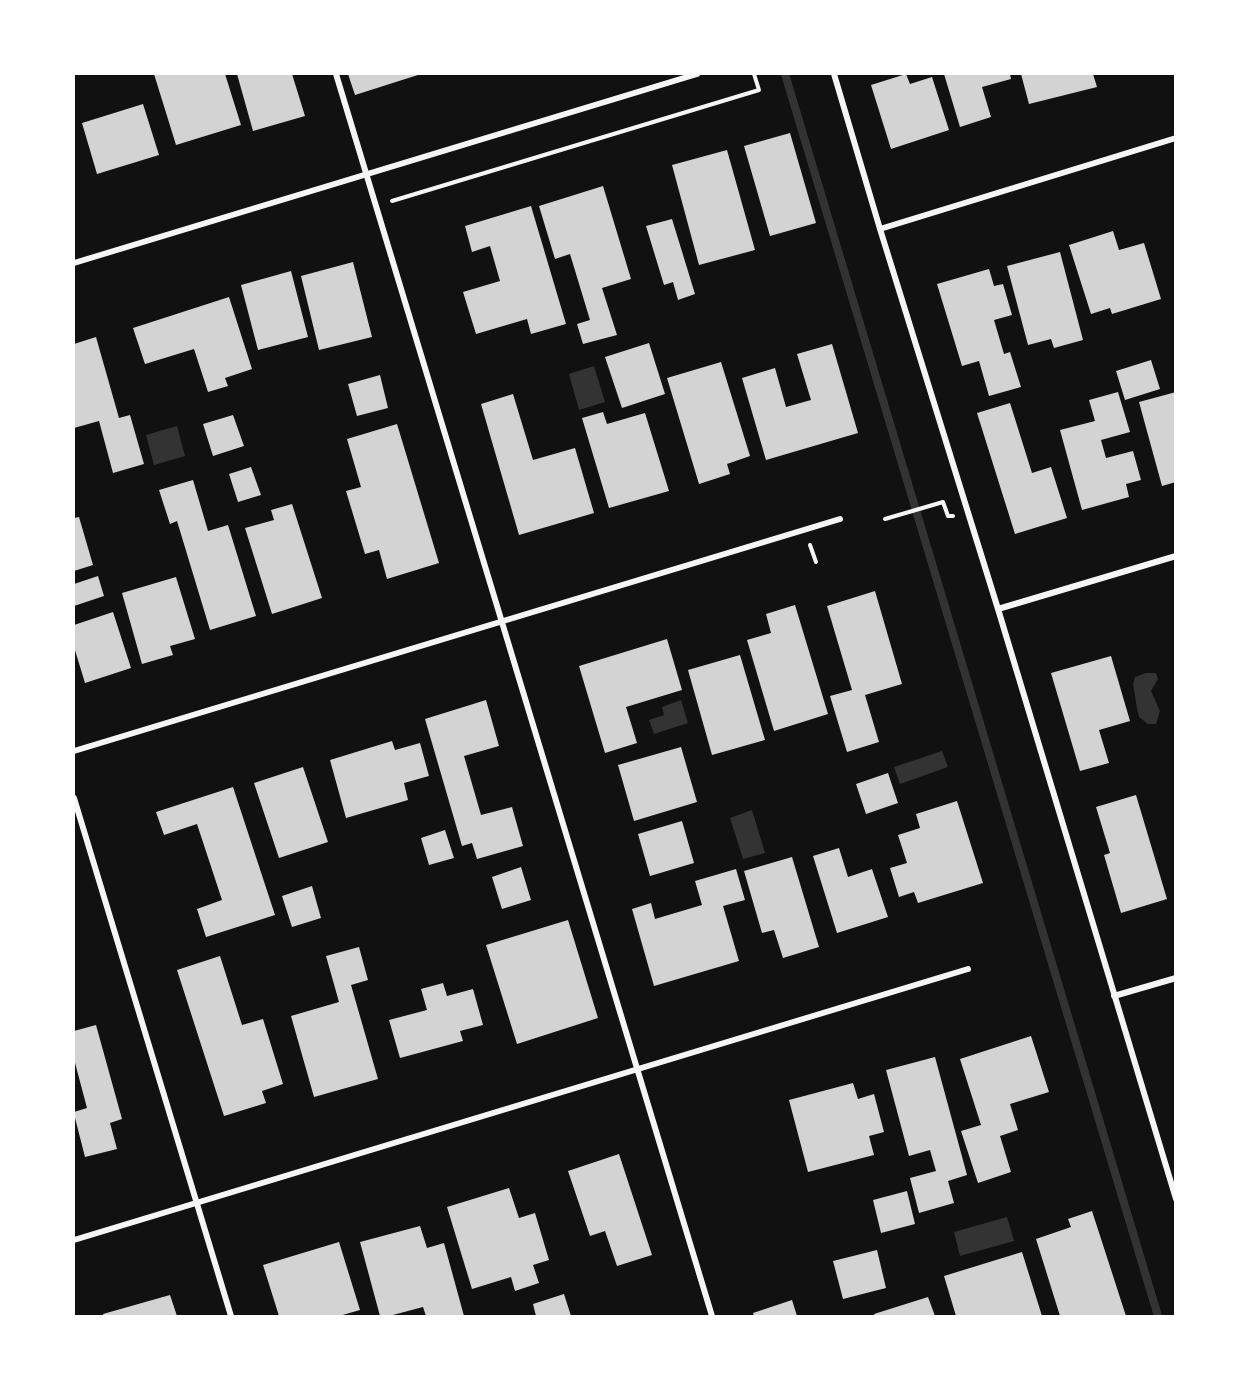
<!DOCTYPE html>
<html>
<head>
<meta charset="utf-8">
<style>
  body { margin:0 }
  #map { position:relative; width:1249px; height:1390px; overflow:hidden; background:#111; font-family:Manrope,sans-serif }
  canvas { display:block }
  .frame { position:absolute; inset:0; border:75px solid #fff; pointer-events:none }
</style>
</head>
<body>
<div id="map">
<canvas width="1249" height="1390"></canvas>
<div class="frame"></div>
</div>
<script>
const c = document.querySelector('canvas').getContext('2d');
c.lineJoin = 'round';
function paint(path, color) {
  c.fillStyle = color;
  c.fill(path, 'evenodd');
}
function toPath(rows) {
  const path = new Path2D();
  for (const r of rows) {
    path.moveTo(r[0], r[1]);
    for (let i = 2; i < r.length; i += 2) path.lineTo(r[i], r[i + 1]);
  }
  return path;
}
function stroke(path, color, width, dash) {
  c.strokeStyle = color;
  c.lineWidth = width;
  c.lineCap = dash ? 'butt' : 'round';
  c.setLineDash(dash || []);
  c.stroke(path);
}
const water = toPath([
  [594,366,605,402,579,410,569,374],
  [177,426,185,456,154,465,146,435],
  [1146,673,1156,673,1158,679,1151,691,1160,711,1156,724,1148,724,1139,717,1137,708,1133,684,1135,677],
  [681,700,688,723,654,734,649,720,664,715,662,707],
  [942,751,948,767,900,784,894,767],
  [752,810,765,853,743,859,730,818],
  [1007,1217,1014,1241,960,1256,954,1232]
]);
const stream = toPath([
  [785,74,1158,1316]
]);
const building = toPath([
  [154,74,225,74,241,125,176,145],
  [237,74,292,74,305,116,253,131],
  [348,74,421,74,355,95],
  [906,74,910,84,932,77,949,130,891,149,871,85],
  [944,74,1010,74,1011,79,982,87,991,117,960,127],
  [1021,74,1093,74,1097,87,1029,104],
  [143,104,159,155,97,174,82,123],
  [790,133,816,223,770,236,744,146],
  [727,150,755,250,699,265,672,165],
  [603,186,631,279,602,288,617,335,583,344,577,324,590,320,570,254,555,259,539,206],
  [531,206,566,324,531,334,527,319,476,334,463,292,500,281,490,246,472,252,465,226],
  [672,219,695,294,678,300,673,282,664,285,646,226],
  [1113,231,1119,250,1144,243,1161,299,1112,314,1110,308,1091,314,1069,245],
  [1060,252,1083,340,1054,348,1051,339,1028,345,1007,266],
  [353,262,372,337,319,350,301,276],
  [989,269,994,286,1003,284,1012,315,994,320,1004,354,1010,352,1021,387,989,396,979,361,962,366,937,284],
  [291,271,308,337,258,350,241,285],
  [229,297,252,369,225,378,228,386,208,392,194,349,145,364,133,328],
  [96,337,119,418,130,415,144,464,113,473,99,421,74,428,74,344],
  [649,343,665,394,622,408,605,357],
  [832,344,858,433,766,460,742,378,775,368,786,407,811,400,797,354],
  [1151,360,1160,389,1125,400,1116,371],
  [721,362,750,456,727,464,730,474,699,484,667,378],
  [380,375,388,408,357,416,348,384],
  [1118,392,1130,432,1101,440,1106,458,1133,451,1141,480,1126,484,1129,497,1082,510,1060,430,1095,421,1089,400],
  [1176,392,1176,482,1162,486,1139,402],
  [513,394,533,460,575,448,594,513,519,535,481,404],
  [1010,403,1032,473,1051,467,1067,518,1015,534,977,413],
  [603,412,607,424,645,413,669,491,609,508,582,418],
  [233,415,244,446,213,456,203,424],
  [397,424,439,563,387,579,379,550,365,554,346,491,361,487,347,439],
  [251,467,261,495,238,502,229,474],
  [193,480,208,531,228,525,256,616,210,630,177,521,170,524,159,490],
  [292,504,322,598,272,614,245,528,274,520,271,510],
  [79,517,93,565,74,571,74,518],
  [98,576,104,596,74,606,74,584],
  [176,577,195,639,170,646,173,655,142,664,122,593],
  [875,591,902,684,865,695,879,742,847,752,830,696,852,690,827,606],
  [795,605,828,714,774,731,747,640,771,633,766,614],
  [113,612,131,668,85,683,74,647,74,625],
  [667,639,682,690,626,707,637,743,605,753,579,666],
  [740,655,765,740,712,755,688,670],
  [1111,656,1130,721,1099,730,1109,763,1080,771,1051,673],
  [486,700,499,746,464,756,481,815,512,807,523,846,477,859,472,843,462,846,425,719],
  [392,741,395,750,420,743,429,776,404,783,408,800,346,818,330,760],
  [681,747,697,802,634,821,618,765],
  [303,767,328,842,279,858,254,783],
  [888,773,898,803,866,814,856,784],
  [233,787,275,915,206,937,197,909,222,900,197,824,164,835,156,812],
  [1136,795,1167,899,1121,913,1104,855,1110,853,1096,807],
  [957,801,983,883,918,903,914,892,899,897,890,868,907,863,898,835,920,828,916,814],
  [682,821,694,863,650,876,638,834],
  [445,830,454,858,429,865,421,838],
  [839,848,848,877,872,869,888,917,837,933,813,856],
  [792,857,819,947,783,958,774,930,762,933,744,871],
  [521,867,531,900,502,909,492,877],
  [736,869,745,900,723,906,739,961,654,986,632,909,651,903,655,919,702,905,695,881],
  [312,886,321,918,292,927,282,896],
  [568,920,598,1018,517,1044,486,945],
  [359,947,368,980,351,985,378,1079,314,1097,291,1016,339,1002,326,956],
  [220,956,242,1025,263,1019,283,1084,262,1091,266,1103,224,1116,177,970],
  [443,983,447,996,473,989,483,1025,460,1031,463,1041,400,1058,389,1020,427,1010,421,989],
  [96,1025,122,1119,110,1123,117,1149,85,1157,74,1114,74,1112,87,1108,74,1059,74,1031],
  [1031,1036,1049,1092,1010,1104,1018,1130,1000,1136,1011,1172,978,1183,961,1131,981,1125,960,1059],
  [935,1057,967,1175,948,1181,954,1203,919,1213,910,1178,936,1171,930,1150,909,1156,886,1070],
  [853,1083,858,1099,874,1094,884,1132,869,1136,874,1155,808,1172,789,1100],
  [619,1154,652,1255,617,1266,605,1231,590,1236,568,1171],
  [509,1188,519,1218,535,1213,549,1260,533,1265,539,1283,515,1291,511,1277,472,1289,447,1207],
  [907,1191,915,1224,881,1233,873,1200],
  [1092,1211,1126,1316,1060,1316,1036,1239,1071,1227,1068,1219],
  [420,1226,427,1248,444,1243,464,1316,426,1316,423,1307,389,1316,380,1316,360,1242],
  [339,1242,360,1310,339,1316,279,1316,263,1265],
  [877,1250,886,1288,843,1299,833,1261],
  [1022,1252,1042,1316,956,1316,944,1276],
  [564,1294,571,1316,536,1316,533,1304],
  [170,1295,177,1316,104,1316,103,1314],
  [928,1297,935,1316,875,1316,874,1314],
  [792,1300,797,1316,754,1316,753,1313]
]);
const path = toPath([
  [392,201,759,90,754,74],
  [885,519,943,502,948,516,953,516],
  [810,545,816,562]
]);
const minor = toPath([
  [336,74,712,1316],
  [834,74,880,229,998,609,1176,1199],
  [880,229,1176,138],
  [74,263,697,74],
  [998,609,1176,556],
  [74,751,840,519],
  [74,798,231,1316],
  [1114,996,1176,978],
  [74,1240,968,969]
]);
paint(water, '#333');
stroke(stream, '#333', 8);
paint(building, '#d3d3d3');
stroke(path, '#f5f5f5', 4);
stroke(minor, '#f5f5f5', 6);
</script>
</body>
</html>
